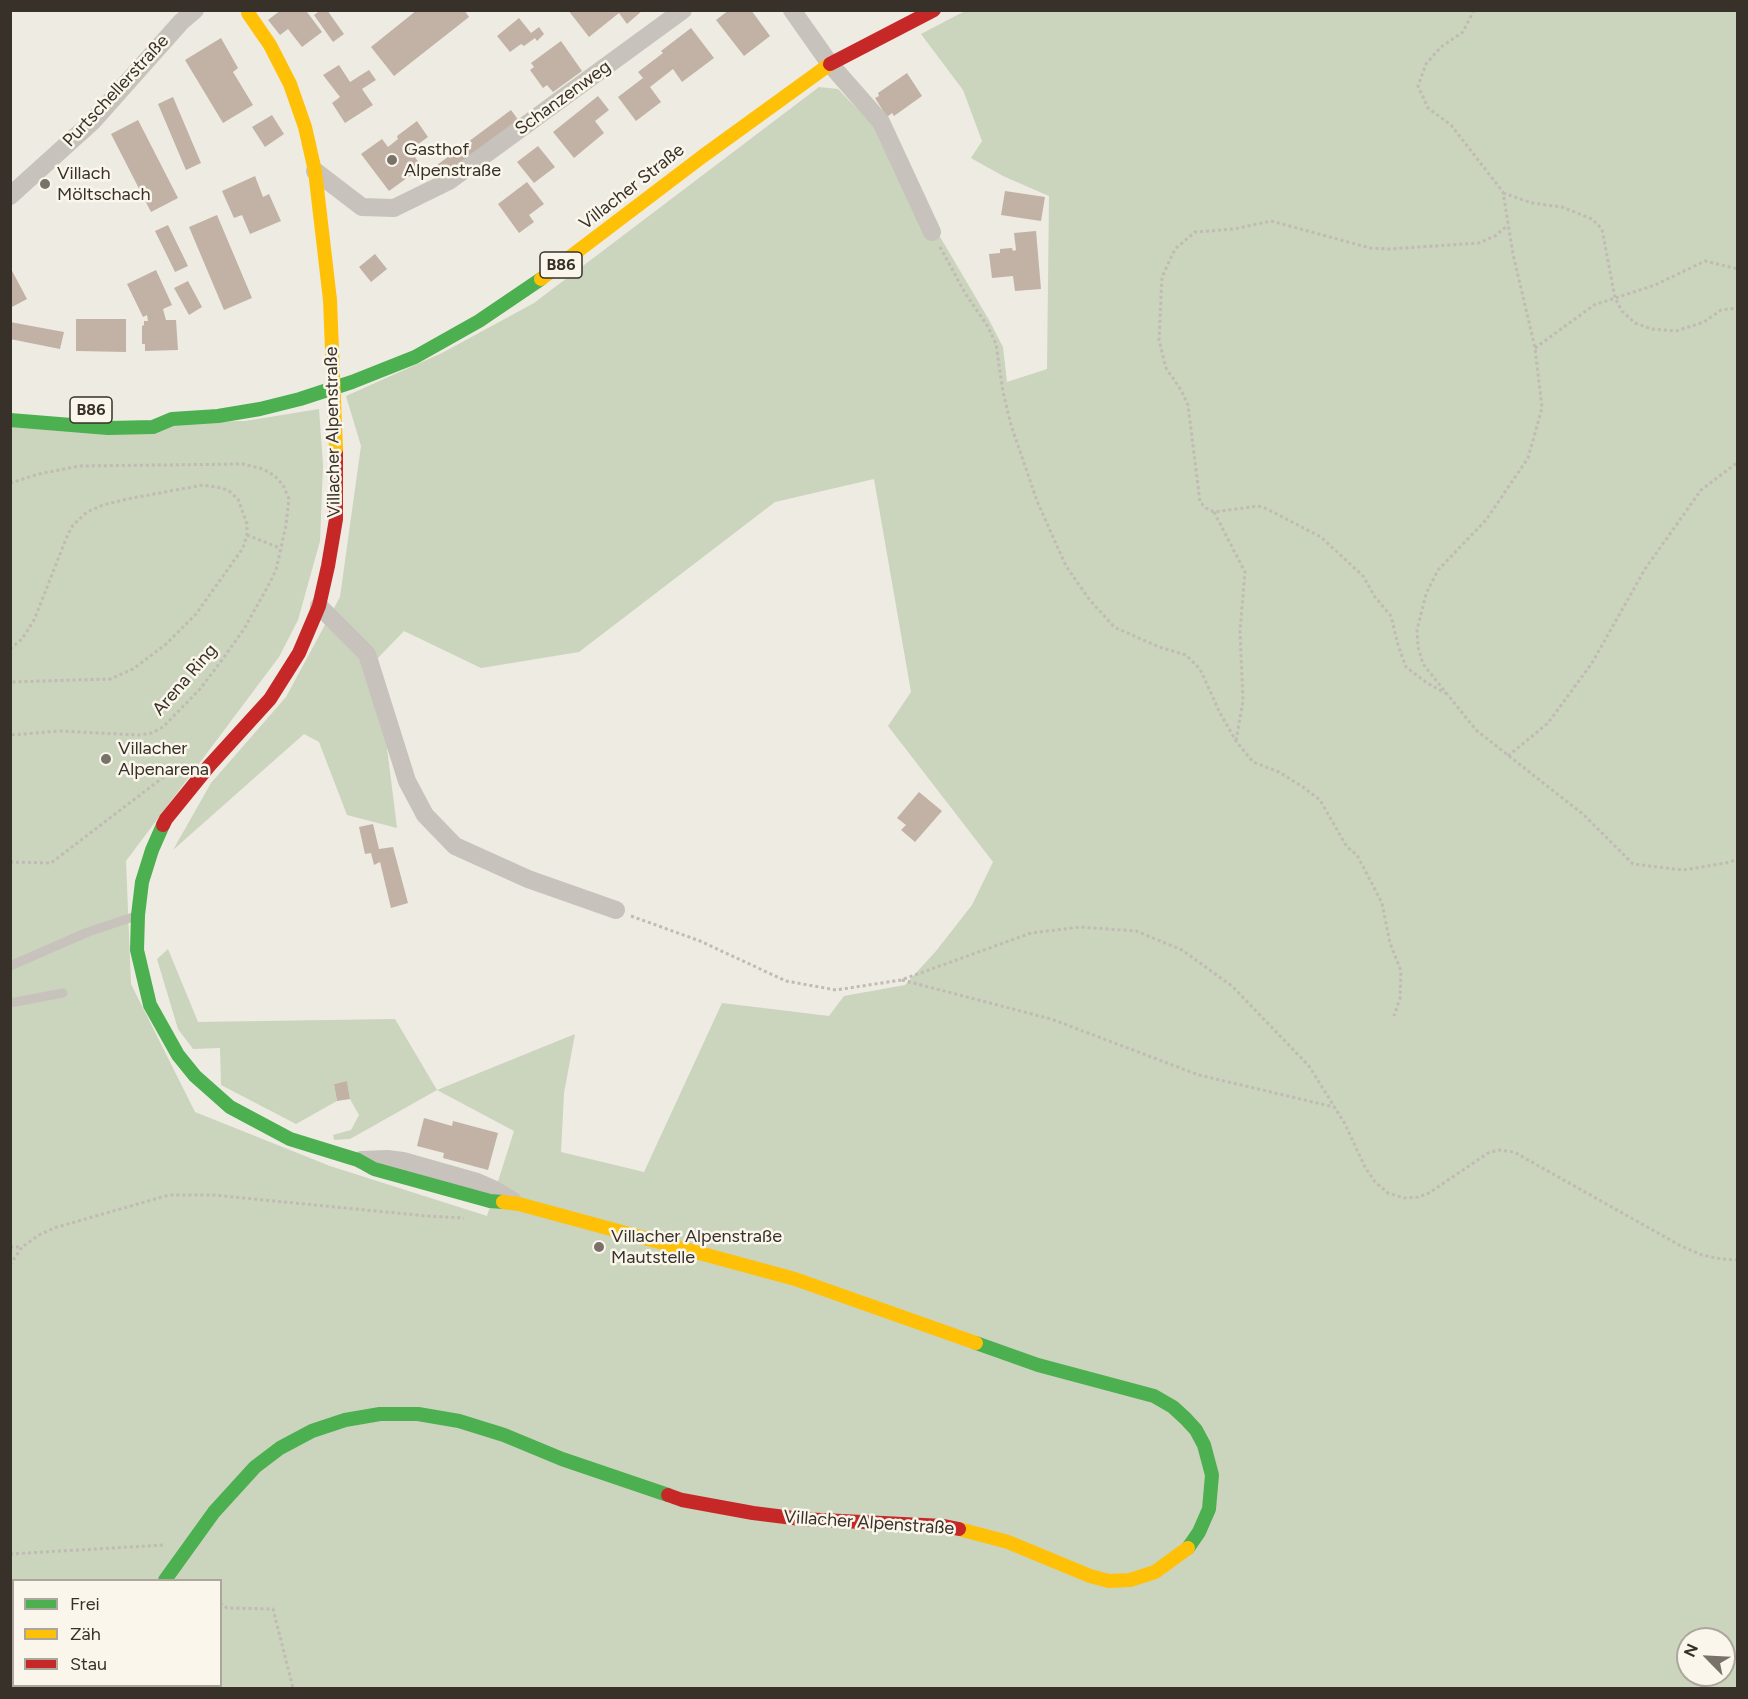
<!DOCTYPE html>
<html>
<head>
<meta charset="utf-8">
<style>
  body { margin:0 }
  #map { position:relative; width:1748px; height:1699px; overflow:hidden; background:#eeebe3; font-family:Figtree,sans-serif }
  canvas { display:block }
  .frame { position:absolute; inset:0; border:12px solid #383129; pointer-events:none }
  .legend { position:absolute; left:12px; top:1579px; width:210px; height:108px; box-sizing:border-box; background:#faf6eb; border:2px solid #aca79d; margin:0; padding:8px 10px; list-style:none; font-size:18px; color:#383129 }
  .legend li { display:flex; align-items:center; gap:12px; height:30px }
  .legend b { width:30px; border:2px solid #aca79d }
  .north { position:absolute; left:1676px; top:1627px; width:60px; height:60px; box-sizing:border-box; background:#faf6eb; border:2px solid #aca79d; border-radius:50%; rotate:294deg; font-size:16px; font-weight:700; line-height:24px; text-align:center; color:#383129 }
  .north::after { content:''; display:block; margin:auto; width:21px; height:27px; background:#78726a; clip-path:polygon(50% 0,100% 100%,50% 72%,0 100%) }
</style>
</head>
<body>
<div id="map">
<canvas width="1748" height="1699"></canvas>
<div class="frame"></div>
<ul class="legend">
<li><b style="height:8px;background:#4caf50"></b>Frei</li>
<li><b style="height:8px;background:#ffc107"></b>Zäh</li>
<li><b style="height:8px;background:#c62828"></b>Stau</li>
</ul>
<div class="north">N</div>
</div>
<script>
const c = document.querySelector('canvas').getContext('2d');
c.lineJoin = 'round';
function paint(path, color) {
  c.fillStyle = color;
  c.fill(path, 'evenodd');
}
function toPath(rows) {
  const path = new Path2D();
  for (const r of rows) {
    path.moveTo(r[0], r[1]);
    for (let i = 2; i < r.length; i += 2) path.lineTo(r[i], r[i + 1]);
  }
  return path;
}
function stroke(path, color, width, dash) {
  c.strokeStyle = color;
  c.lineWidth = width;
  c.lineCap = dash ? 'butt' : 'round';
  c.setLineDash(dash || []);
  c.stroke(path);
}
function drawText(font, color, halo, rows, align = 'center') {
  c.font = font + ' Figtree,sans-serif';
  c.lineWidth = 5;
  c.setLineDash([]);
  c.textBaseline = 'middle';
  c.strokeStyle = halo;
  c.fillStyle = color;
  for (const [text, x, y, turn = 0] of rows) {
    c.save();
    c.translate(x, y);
    c.rotate((+turn || 0) * Math.PI / 180);
    c.textAlign = isNaN(turn) ? turn : align;
    if (halo) c.strokeText(text, 0, 0);
    c.fillText(text, 0, 0);
    c.restore();
  }
}
const green = toPath([
  [965,11,1737,11,1737,1688,11,1688,10,425,245,421,319,409,323,465,320,541,298,620,279,657,126,861,131,984,195,1112,330,1166,487,1216,514,1131,437,1090,350,1139,334,1140,333,1135,351,1130,359,1115,350,1099,347,1081,334,1084,337,1101,296,1124,221,1085,220,1048,193,1049,178,1029,157,959,168,949,198,1022,395,1019,437,1090,575,1034,564,1093,561,1152,644,1172,722,1003,829,1016,844,996,905,985,936,951,972,905,993,862,888,726,911,692,874,479,775,502,579,652,481,668,404,631,376,660,397,828,347,815,319,742,304,734,173,850,211,783,286,697,340,597,361,446,346,396,442,353,534,303,819,87,838,89,876,128,989,320,1003,347,1007,382,1047,369,1049,196,1003,176,971,158,982,141,963,90,921,34],
  [14,1580,220,1580,220,1686,14,1686],
  [1688,1639,1724,1639,1724,1675,1688,1675]
]);
const building = toPath([
  [281,10,309,10,307,12,322,32,302,47,288,29,280,35,268,20],
  [321,10,327,10,344,34,333,42,314,15],
  [417,10,464,10,469,17,394,76,371,47],
  [568,10,643,10,627,24,619,13,589,37],
  [729,10,751,10,770,36,744,56,716,20],
  [519,18,531,33,539,27,544,34,537,41,535,38,524,46,521,44,510,52,497,36],
  [691,28,714,58,682,82,673,69,650,87,661,102,636,121,618,97,643,78,638,72,663,53,661,51],
  [221,38,238,68,233,72,253,105,223,123,185,60],
  [561,41,582,71,553,92,547,85,543,88,530,70,534,67,531,63],
  [339,65,350,82,369,70,376,80,362,89,373,105,345,123,332,103,340,97,323,75],
  [907,73,922,96,894,116,892,113,887,117,875,98,879,96,878,93],
  [598,96,609,110,595,121,604,133,574,158,553,132],
  [173,97,201,163,186,170,158,104],
  [511,110,519,121,445,177,437,165],
  [272,115,284,134,265,147,252,127],
  [138,120,178,198,151,212,111,134],
  [417,121,428,137,410,150,422,167,389,191,361,154,382,139,388,147,398,139,397,136],
  [538,146,555,167,534,183,517,162],
  [255,176,263,197,269,194,281,221,250,234,242,215,234,218,222,191],
  [527,182,544,204,529,215,534,222,519,233,498,204],
  [1005,191,1045,197,1041,221,1001,215],
  [217,215,252,298,224,310,189,227],
  [168,225,188,266,175,272,155,231],
  [1036,231,1041,289,1015,291,1013,276,992,278,989,254,1000,253,1000,249,1012,248,1013,251,1016,250,1014,233],
  [375,254,387,269,371,282,359,267],
  [10,267,27,299,10,308],
  [156,270,172,305,163,309,166,320,176,320,178,350,145,351,145,344,142,344,142,326,144,325,144,321,148,321,147,315,143,317,127,284],
  [188,281,202,307,189,315,174,288],
  [76,319,126,319,126,352,76,351],
  [10,322,64,332,60,349,10,339],
  [919,792,942,811,915,842,901,830,906,825,897,818],
  [373,824,379,849,393,847,408,903,391,908,380,862,374,865,371,853,365,854,359,827],
  [347,1081,350,1099,337,1101,334,1084],
  [424,1118,452,1126,453,1121,498,1133,488,1170,443,1158,444,1153,417,1146]
]);
const path = toPath([
  [1474,10,1463,32,1441,47,1426,64,1418,86,1428,108,1451,125,1503,192,1513,254,1535,348,1542,408,1528,458,1486,520,1438,570,1426,594,1417,630,1418,647,1423,664,1476,730,1584,815,1633,864,1683,870,1726,863,1738,859],
  [1503,193,1532,203,1562,207,1592,219,1602,229,1615,298,1622,311,1635,323,1652,329,1676,331,1704,322,1721,310,1738,308],
  [940,247,965,293,987,325,996,344,1003,392,1011,425,1037,501,1066,566,1089,599,1114,627,1159,647,1186,655,1200,669,1220,713,1236,741,1253,762,1279,772,1303,787,1320,800,1347,847,1357,855,1382,903,1390,943,1401,971,1400,998,1394,1016],
  [1535,348,1594,305,1655,285,1705,261,1738,269],
  [10,483,39,474,79,466,243,464,263,469,275,476,283,485,289,499,286,525,276,570,267,588,244,629,222,660,200,689,163,727,152,733,139,735,60,731,10,735],
  [1214,512,1245,572,1240,631,1243,701,1236,741],
  [247,535,280,548],
  [10,649,22,639,34,620,68,534,73,525,87,512,103,505,127,499,203,485,222,488,229,491,238,499,247,524,247,535,243,548,196,614,165,645,133,669,110,679,10,682],
  [1447,694,1427,683,1406,667,1398,645,1391,616,1375,597,1363,576,1321,537,1265,508,1258,506,1214,512,1206,508,1200,502,1188,405,1181,390,1166,368,1159,340,1162,277,1175,249,1195,232,1234,229,1271,221,1370,248,1389,249,1479,243,1495,236,1508,225],
  [1508,756,1548,723,1592,663,1645,569,1701,490,1738,462],
  [10,862,51,863,174,769,178,769],
  [631,916,700,941,786,981,836,990,901,980,1031,933,1081,927,1136,931,1182,950,1232,986,1309,1066,1345,1124,1365,1167,1375,1182,1388,1193,1404,1198,1418,1197,1429,1193,1488,1153,1499,1150,1514,1152,1681,1246,1702,1255,1722,1259,1738,1260],
  [902,980,1051,1019,1199,1075,1334,1107],
  [10,1247,22,1247],
  [10,1265,22,1247,39,1235,54,1228,169,1195,213,1195,427,1216,464,1218],
  [10,1554,164,1545],
  [220,1603,227,1608,273,1609,293,1688]
]);
const lane = toPath([
  [10,966,88,932,136,916],
  [10,1003,63,993]
]);
const street = toPath([
  [792,10,830,64,881,122,932,232],
  [315,171,362,207,394,208,449,181,683,10],
  [10,196,93,121,181,22,195,10],
  [319,606,367,654,407,781,425,815,455,846,528,879,616,910],
  [361,1160,387,1159,403,1161,477,1182,493,1189,512,1200],
  [10,1672,14,1672]
]);
const fast = toPath([
  [10,420,108,428,153,427,172,419,218,416,260,409,300,399,352,382,415,357,479,321,541,279],
  [163,825,152,850,142,882,138,915,137,950,150,1005,178,1055,195,1076,230,1107,290,1139,358,1160,374,1169,490,1201,503,1202],
  [976,1343,1038,1365,1154,1396,1173,1407,1186,1419,1196,1430,1204,1445,1212,1475,1209,1509,1199,1532,1188,1548],
  [165,1580,214,1512,255,1467,280,1448,312,1431,345,1420,380,1414,418,1414,459,1421,504,1435,562,1459,668,1495]
]);
const slow = toPath([
  [248,13,270,45,290,84,305,127,315,171,330,300],
  [541,279,703,156,830,64],
  [503,1202,519,1204,795,1279,976,1343],
  [959,1529,1008,1542,1090,1576,1109,1581,1130,1580,1155,1572,1188,1548]
]);
const jam = toPath([
  [830,64,934,10],
  [163,825,166,819,209,766,270,699,299,653,319,606,328,566,336,519,336,449],
  [668,1495,682,1500,753,1513,801,1519,944,1526,959,1529]
]);
const slowBridge = toPath([
  [330,300,336,449]
]);
const markers = [
  [392,160,6,"#78726a"],
  [45,184,6,"#78726a"],
  [106,759,6,"#78726a"],
  [599,1247,6,"#78726a"]
];
const shields = [
  [561,265,42],
  [91,410,42]
];
const shieldNames = [
  ["B86",561,265],
  ["B86",91,410]
];
const streetNames = [
  ["Purtschellerstraße",116,91,-47],
  ["Schanzenweg",563,98,-36],
  ["Villacher Straße",632,187,-38],
  ["Villacher Alpenstraße",333,432,-91],
  ["Arena Ring",185,680,-49],
  ["Villacher Alpenstraße",869,1523,4]
];
const poiNames = [
  ["Gasthof",404,150],
  ["Alpenstraße",404,171],
  ["Villach",57,174],
  ["Möltschach",57,195],
  ["Villacher",118,749],
  ["Alpenarena",118,770],
  ["Villacher Alpenstraße",611,1237],
  ["Mautstelle",611,1258]
];
paint(green, '#cbd4bd');
paint(building, '#c1b2a5');
stroke(path, '#c0bbb4', 3, [3, 3]);
stroke(lane, '#c7c3bc', 9);
stroke(street, '#c7c3bc', 18);
stroke(fast, '#4caf50', 14);
stroke(slow, '#ffc107', 14);
stroke(jam, '#c62828', 14);
stroke(slowBridge, '#ffc107', 14);
for (const [x, y, r, color] of markers) {
  const dot = new Path2D();
  dot.arc(x, y, r, 0, 2 * Math.PI);
  c.fillStyle = color;
  c.fill(dot);
  stroke(dot, '#faf6eb', 2);
}
for (const [x, y, w] of shields) {
  const box = new Path2D();
  box.roundRect(x - w / 2, y - 13, w, 26, 4.5);
  c.fillStyle = '#faf6eb';
  c.fill(box);
  stroke(box, '#383129', 1.5);
}
drawText('bold 16px', '#383129', null, shieldNames);
drawText('18px', '#383129', '#faf6eb', streetNames);
drawText('18px', '#383129', '#faf6eb', poiNames, 'left');
</script>
</body>
</html>
